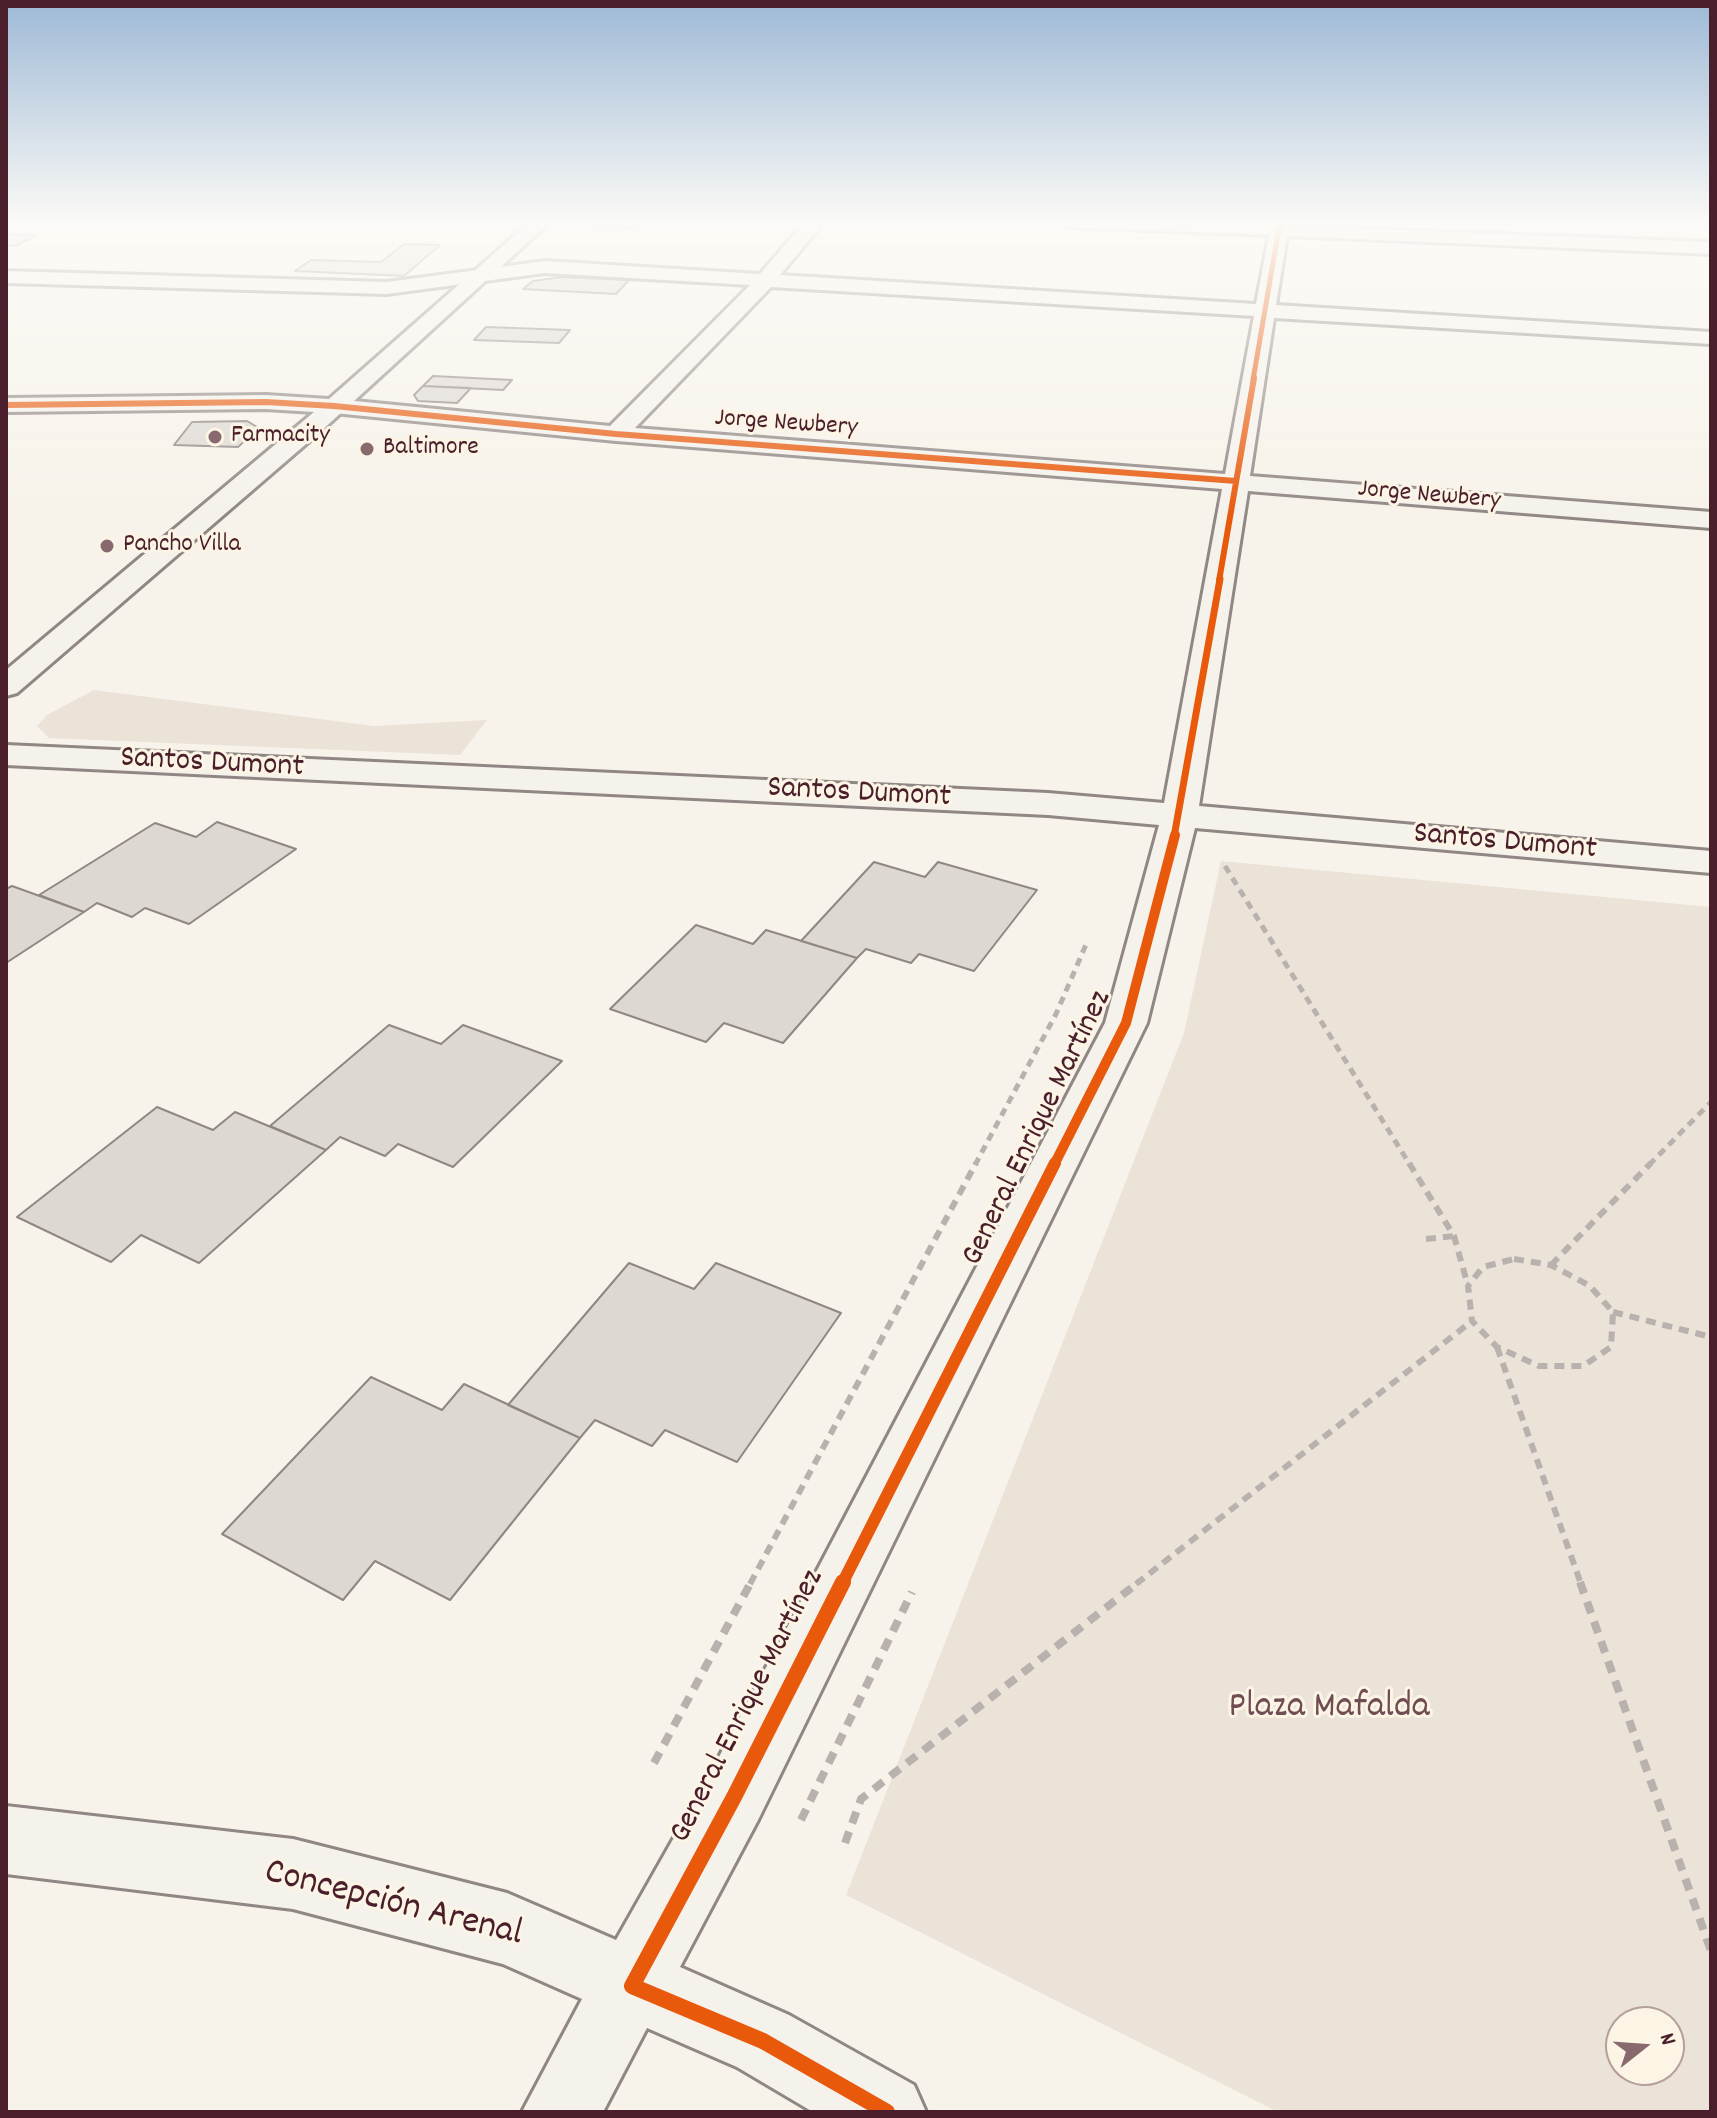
<!DOCTYPE html>
<html>
<head>
<meta charset="utf-8">
<style>
  body { margin:0 }
  #map { position:relative; width:1717px; height:2118px; overflow:hidden; background:#f7f3ea; font-family:Dekko,sans-serif }
  canvas { display:block }
  .frame { position:absolute; inset:0; border:8px solid #4a1f2b; pointer-events:none }
  .north { position:absolute; left:1605px; top:2006px; width:80px; height:80px; box-sizing:border-box; background:#fcf5e5; border:2px solid #b59f9b; border-radius:50%; rotate:73deg; font-size:22px; font-weight:700; line-height:32px; text-align:center; color:#4a1f2b }
  .north::after { content:''; display:block; margin:auto; width:28px; height:36px; background:#87696e; clip-path:polygon(50% 0,100% 100%,50% 72%,0 100%) }
</style>
</head>
<body>
<div id="map">
<canvas width="1717" height="2118"></canvas>
<div class="frame"></div>
<div class="north">N</div>
</div>
<script>
const c = document.querySelector('canvas').getContext('2d');
c.lineJoin = 'round';
function paint(path, color) {
  c.fillStyle = color;
  c.fill(path, 'evenodd');
}
function toPath(rows) {
  const path = new Path2D();
  for (const r of rows) {
    path.moveTo(r[0], r[1]);
    for (let i = 2; i < r.length; i += 2) path.lineTo(r[i], r[i + 1]);
  }
  return path;
}
function stroke(path, color, width, dash) {
  c.strokeStyle = color;
  c.lineWidth = width;
  c.lineCap = dash ? 'butt' : 'round';
  c.setLineDash(dash || []);
  c.stroke(path);
}
function drawText(font, color, halo, rows, align = 'center') {
  c.font = font + ' Dekko,sans-serif';
  c.lineWidth = 6;
  c.setLineDash([]);
  c.textBaseline = 'middle';
  c.strokeStyle = halo;
  c.fillStyle = color;
  for (const [text, x, y, turn = 0] of rows) {
    c.save();
    c.translate(x, y);
    c.rotate((+turn || 0) * Math.PI / 180);
    c.textAlign = isNaN(turn) ? turn : align;
    if (halo) c.strokeText(text, 0, 0);
    c.fillText(text, 0, 0);
    c.restore();
  }
}
const green = toPath([
  [94,690,374,726,487,720,460,755,49,738,37,726,47,715],
  [1221,861,1711,907,1711,2112,1278,2112,846,1895,1184,1033],
  [1621,2022,1669,2022,1669,2070,1621,2070]
]);
const building = toPath([
  [600,222,640,222,634,228,595,227,600,222],
  [6,234,36,235,16,246,6,245,6,234],
  [404,244,440,245,404,276,295,271,311,260,381,262,404,244],
  [562,277,629,280,616,294,523,289,533,281,562,277],
  [486,327,570,330,559,343,474,340,486,327],
  [433,376,512,380,503,390,423,386,433,376],
  [423,386,471,388,457,403,418,401,414,395,423,386],
  [247,421,259,428,238,447,174,445,192,422,247,421],
  [217,822,296,849,189,924,145,908,132,917,97,903,84,912,39,895,155,823,196,837,217,822],
  [874,862,925,877,938,862,1037,890,974,971,919,954,911,963,866,949,857,958,801,941,874,862],
  [12,886,84,912,6,963,6,889,12,886],
  [696,925,753,944,766,930,857,958,783,1043,724,1023,706,1042,610,1009,696,925],
  [389,1025,441,1044,463,1025,562,1061,453,1167,398,1144,385,1156,340,1137,326,1150,270,1126,389,1025],
  [157,1107,213,1130,235,1112,326,1150,199,1263,141,1235,111,1262,17,1217,157,1107],
  [629,1263,694,1289,716,1263,841,1313,737,1462,665,1430,652,1446,595,1420,580,1438,508,1405,629,1263],
  [371,1377,442,1410,464,1384,580,1438,450,1600,375,1561,343,1600,222,1534,371,1377]
]);
const pathFar2 = toPath([
  [1225,866,1410,1165],
  [975,1165,1056,1014,1088,940],
  [1649,1165,1711,1102]
]);
const pathFar1 = toPath([
  [1409,1163,1454,1236,1468,1286],
  [1426,1239,1454,1236],
  [1514,1259,1551,1265,1590,1286,1613,1312,1611,1347,1583,1366,1539,1366,1497,1347,1472,1321,1468,1286,1483,1267,1514,1259],
  [1551,1265,1651,1163],
  [1613,1312,1711,1337],
  [1497,1347,1581,1584],
  [750,1584,976,1163],
  [1136,1584,1472,1321]
]);
const path = toPath([
  [1580,1582,1711,1951],
  [654,1763,751,1582],
  [801,1820,912,1592],
  [845,1843,861,1799,1139,1582]
]);
const minor = toPath([
  [805,222,824,222,780,275,1256,304,1269,235,1068,227,1059,222,1289,222,1288,226,1711,242,1711,254,1287,236,1276,305,1711,332,1711,344,1274,318,1250,476,1711,512,1711,528,1248,491,1199,806,1711,851,1711,873,1195,828,1147,1023,758,1820,680,1967,789,2015,914,2085,926,2112,813,2112,737,2067,647,2028,603,2112,522,2112,582,1999,503,1964,293,1909,6,1874,6,1806,293,1839,507,1893,616,1940,710,1774,1105,1023,1159,825,1048,815,6,765,6,745,1048,793,1164,803,1222,489,616,441,334,413,322,406,334,399,610,426,750,285,545,273,387,294,6,283,6,271,387,282,545,261,760,274,805,222],
  [771,287,1254,316,1225,474,635,428,771,287]
]);
const major = toPath([
  [530,222,550,222,320,432,17,693,6,696,6,670,314,412,266,409,6,412,6,398,266,395,329,399,530,222]
]);
const cyclewayFar5 = toPath([
  [1253,380,1280,222]
]);
const cyclewayFar4 = toPath([
  [6,405,266,402,334,406,616,434,1236,481],
  [1219,581,1254,378]
]);
const cyclewayFar3 = toPath([
  [1174,837,1220,579]
]);
const cyclewayFar2 = toPath([
  [1054,1165,1126,1023,1175,835]
]);
const cyclewayFar1 = toPath([
  [842,1584,1055,1163]
]);
const cycleway = toPath([
  [843,1582,734,1797,632,1986,763,2041,887,2112]
]);
const markers = [
  [215,437,8,"#87696e"],
  [367,449,8,"#87696e"],
  [107,546,8,"#87696e"]
];
const farStreetnames = [
  ["Jorge Newbery",786,425,4],
  ["Jorge Newbery",1429,497,5]
];
const farPoinames = [
  ["Farmacity",231,437],
  ["Baltimore",383,449],
  ["Pancho Villa",123,546]
];
const streetNames = [
  ["Santos Dumont",212,765,3],
  ["Santos Dumont",859,795,3],
  ["Santos Dumont",1505,844,5],
  ["General Enrique Martínez",1039,1129,-64],
  ["General Enrique Martínez",749,1707,-63]
];
const nearParknames = [
  ["Plaza Mafalda",1329,1710]
];
const nearStreetnames = [
  ["Concepción Arenal",393,1906,14]
];
paint(green, '#ebe2d8');
paint(building, '#ddd8d2');
stroke(building, '#908684', 2);
stroke(minor, '#908684', 6);
stroke(major, '#908684', 6);
stroke(pathFar2, '#b8b1ae', 5, [8, 6]);
stroke(pathFar1, '#b8b1ae', 6, [10, 7]);
stroke(path, '#b8b1ae', 8, [12, 9]);
paint(minor, '#f5f2ec');
paint(major, '#f5f2ec');
stroke(cyclewayFar5, '#e8590c', 5);
stroke(cyclewayFar4, '#e8590c', 6);
stroke(cyclewayFar3, '#e8590c', 7);
stroke(cyclewayFar2, '#e8590c', 10);
stroke(cyclewayFar1, '#e8590c', 12);
stroke(cycleway, '#e8590c', 16);
const sky = c.createLinearGradient(0, 0, 0, 519);
sky.addColorStop(0, '#9eb9d6');
sky.addColorStop(0.43, '#fbfaf6');
sky.addColorStop(1, '#fbfaf600');
c.fillStyle = sky;
c.fillRect(0, 0, 1717, 519);
for (const [x, y, r, color] of markers) {
  const dot = new Path2D();
  dot.arc(x, y, r, 0, 2 * Math.PI);
  c.fillStyle = color;
  c.fill(dot);
  stroke(dot, '#fcf5e5', 3);
}
drawText('26px', '#4a1f2b', '#fcf5e5', farStreetnames);
drawText('26px', '#4a1f2b', '#fcf5e5', farPoinames, 'left');
drawText('32px', '#4a1f2b', '#fcf5e5', streetNames);
drawText('38px', '#704c53', '#fcf5e5', nearParknames);
drawText('38px', '#4a1f2b', '#fcf5e5', nearStreetnames);
</script>
</body>
</html>
